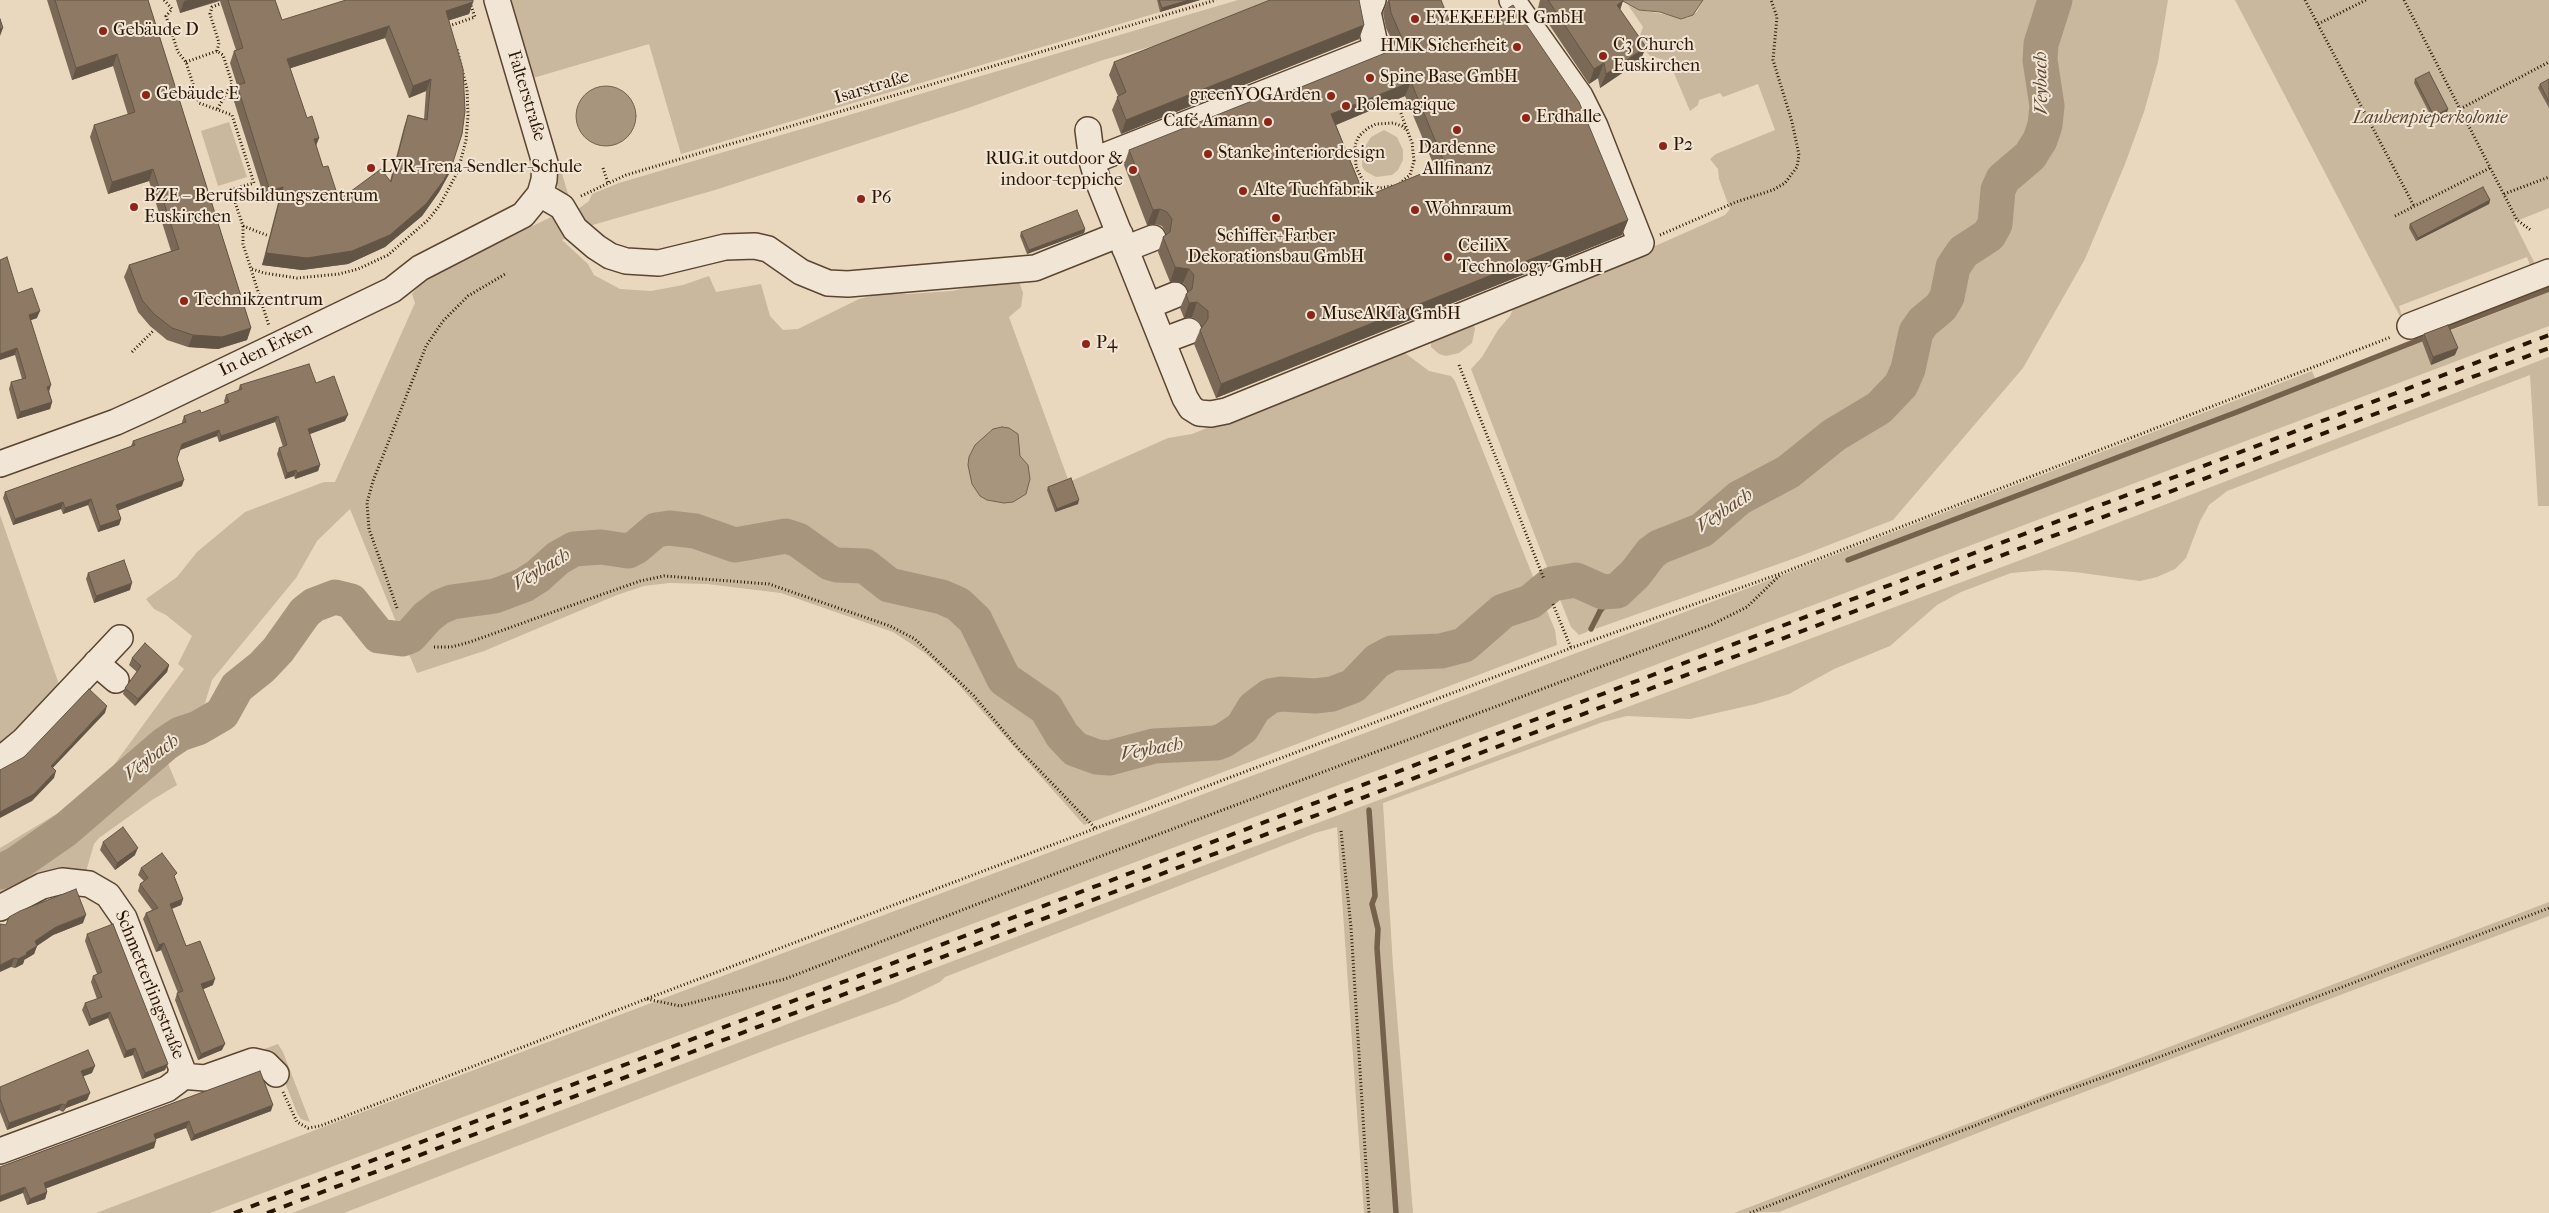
<!DOCTYPE html>
<html>
<head>
<meta charset="utf-8">
<style>
  body { margin:0 }
  canvas { display:block; background:#e9d8be }
</style>
</head>
<body>
<canvas width="2549" height="1213"></canvas>
<script>
const c = document.querySelector('canvas').getContext('2d');
c.lineJoin = 'round';
function paint(path, color) {
  c.fillStyle = color;
  c.fill(path, 'evenodd');
}
function toPath(rows) {
  const path = new Path2D();
  for (const r of rows) {
    if (r.length === 3) {
      path.moveTo(r[0] + r[2], r[1]);
      path.arc(r[0], r[1], r[2], 0, 2 * Math.PI);
      continue;
    }
    path.moveTo(r[0], r[1]);
    for (let i = 2; i < r.length; i += 2) path.lineTo(r[i], r[i + 1]);
  }
  return path;
}
function stroke(path, color, width, dash) {
  c.strokeStyle = color;
  c.lineWidth = width;
  c.lineCap = dash ? 'butt' : 'round';
  c.setLineDash(dash || []);
  c.stroke(path);
}
function drawText(font, color, halo, rows, align = 'center') {
  c.font = font + ' "IM FELL French Canon",serif';
  c.lineWidth = 4;
  c.setLineDash([]);
  c.textBaseline = 'middle';
  c.strokeStyle = halo;
  c.fillStyle = color;
  for (const [text, x, y, turn = 0] of rows) {
    c.save();
    c.translate(x, y);
    c.rotate((+turn || 0) * Math.PI / 180);
    c.textAlign = isNaN(turn) ? turn : align;
    if (halo) c.strokeText(text, 0, 0);
    c.fillText(text, 0, 0);
    c.restore();
  }
}
const green = toPath([
  [506,0,1157,0,1160,12,681,154,649,44,533,78,569,197,560,191,556,184],
  [1238,0,1300,0,1260,16,1103,60,968,108,715,190,589,226,577,210,589,201,592,194,619,183],
  [1703,0,2047,0,2035,31,2033,48,2034,73,2039,93,2039,120,2029,144,1995,180,1991,190,1988,227,1983,234,1961,245,1950,259,1945,290,1935,306,1926,313,1911,331,1904,369,1897,383,1886,395,1874,405,1836,429,1794,463,1772,478,1737,495,1705,521,1691,531,1652,547,1620,583,1609,586,1574,576,1552,580,1471,369,1482,357,1498,330,1510,316,1516,302,1662,243,1725,215,1730,209,1719,179,1718,169,1710,159,1716,154,1775,130,1758,84,1723,97,1720,93,1699,100,1698,105,1690,111,1671,66,1665,60,1650,56,1638,41,1643,27,1628,5,1639,10,1687,18,1697,12],
  [2065,0,2168,0,2158,62,2144,112,2125,164,2085,259,2023,368,1893,520,1798,557,1595,629,1601,613,1611,601,1635,582,1654,556,1663,550,1703,535,1750,496,1796,472,1846,432,1882,413,1903,392,1914,367,1918,337,1923,328,1950,300,1960,265,1966,256,1993,238,2001,221,2002,201,2008,185,2033,165,2052,133,2056,100,2048,53,2050,39],
  [2235,0,2549,0,2549,208,2514,222,2535,264,2532,271,2527,257,2399,306,2405,326],
  [229,122,247,177,218,186,201,131],
  [1384,130,1397,137,1403,150,1403,160,1398,170,1392,175,1376,177,1365,171,1362,166,1363,150,1371,137],
  [553,216,569,236,562,240,588,264,594,275,620,289,651,291,683,285,709,276,716,292,761,284,770,316,783,330,798,329,859,299,882,293,907,294,952,291,1008,279,1020,284,1023,293,1021,307,1009,317,1069,482,1168,438,1192,434,1400,351,1405,353,1429,371,1451,376,1455,381,1538,589,1527,598,1500,608,1466,640,1456,644,1389,650,1376,656,1354,678,1333,690,1320,691,1283,688,1273,690,1257,700,1237,728,1215,740,1155,743,1117,754,1102,753,1067,729,1053,708,1044,699,1011,679,1004,670,988,633,979,618,971,607,961,600,935,590,897,585,890,582,871,565,845,555,826,553,796,532,785,528,738,536,682,519,666,518,651,523,633,545,624,546,597,541,567,544,555,550,534,568,509,584,466,591,440,599,424,609,418,621,408,633,401,634,350,509,317,541,296,578,212,680,205,703,194,717,182,720,168,729,159,742,177,785,152,800,99,838,94,844,85,875,0,898,0,848,73,804,108,773,184,669,178,664,192,636,166,615,154,609,146,599,177,577,197,552,245,512,324,482,335,482,415,303,412,294,424,280],
  [2549,292,2549,326,210,1213,96,1213,1751,587,2312,371,2317,383],
  [1473,322,1475,329,1472,343,1459,353,1446,356,1439,354,1431,347,1431,339],
  [2549,357,2549,506,2538,506,2530,375,2227,491,2209,505,2200,521,2186,558,2175,569,2157,577,2140,581,2075,572,2045,570,2011,573,1961,592,1937,605,1890,646,1834,669,1789,694,1756,704,1690,719,1627,716,1603,722,1383,803,1393,966,1413,1213,1364,1213,1337,827,1315,833,945,977,940,982,898,1002,776,1046,344,1213,292,1213,1197,868,2034,555],
  [0,515,61,690,0,753],
  [680,536,697,538,722,551,736,554,783,545,793,546,830,567,842,570,848,578,861,573,893,594,945,605,976,628,987,662,999,685,1044,713,1063,747,1084,765,1112,766,1165,753,1219,750,1241,739,1263,710,1270,705,1283,702,1334,703,1358,691,1376,672,1390,663,1399,660,1442,659,1460,655,1477,644,1505,618,1532,607,1542,599,1555,630,1557,645,1084,825,956,682,925,653,893,632,781,593,707,584,669,583,644,586,617,595,484,651,417,673,406,647,420,637,435,619,469,607,495,604,514,599,532,590,570,557,597,553,631,558,637,556,656,540],
  [1570,584,1581,585,1609,598,1596,613,1587,632,1579,635,1571,627,1555,587],
  [2549,902,2549,916,2018,1117,1779,1212,1734,1213],
  [278,1044,283,1052,310,1122,301,1119,297,1113,277,1062,256,1052]
]);
const water = toPath([
  [1621,0,1703,0,1693,15,1681,19,1660,12,1639,10,1621,0],
  [606,116,30],
  [1002,427,1009,428,1018,434,1020,456,1028,465,1030,479,1026,494,1013,502,1004,503,987,500,980,496,972,484,968,465,969,457,975,445,993,429,1002,427]
]);
const stream = toPath([
  [2443,330,2549,289],
  [1848,560,2237,412,2429,336],
  [1591,629,1600,611,1617,591],
  [1369,810,1375,896,1372,904,1378,929,1377,948,1396,1213]
]);
const river = toPath([
  [0,872,16,864,65,830,165,744,180,734,198,728,222,714,237,687,262,667,278,650,305,612,314,605,335,597,351,601,379,636,402,639,410,636,427,617,440,607,452,602,495,596,524,585,538,576,558,558,574,549,601,547,628,551,636,547,656,530,669,528,695,531,735,545,786,536,798,540,830,563,837,565,865,566,889,585,942,597,958,604,975,620,1004,679,1046,708,1062,735,1075,749,1097,757,1109,758,1154,746,1216,743,1224,740,1242,728,1254,708,1270,696,1281,694,1315,696,1332,694,1353,686,1377,661,1392,653,1441,651,1464,645,1503,611,1530,602,1552,584,1576,580,1603,592,1617,591,1635,574,1651,553,1659,547,1702,530,1739,498,1788,472,1834,435,1879,408,1901,385,1908,369,1916,332,1923,322,1941,307,1947,297,1953,267,1963,252,1989,235,1995,224,1998,190,2003,179,2030,156,2040,140,2045,125,2047,106,2040,60,2041,44,2055,0]
]);
const path = toPath([
  [164,0,172,9,166,16,178,52,186,62,199,103,232,115,254,183,231,190,243,226,243,244,269,326],
  [2305,0,2414,206],
  [2404,0,2517,220,2532,231],
  [2318,24,2366,0],
  [449,26,475,17,469,0],
  [217,51,219,43,210,14,212,7,225,2],
  [186,62,217,51,223,55,232,83,217,110],
  [1396,100,1412,143,1414,161,1410,175,1400,183],
  [2460,109,2549,62],
  [603,168,608,183],
  [1392,186,1380,188,1364,183,1356,167,1355,145,1359,136,1368,128,1376,124,1393,123,1402,126,1407,131],
  [2504,194,2549,177],
  [581,196,626,175,1216,0],
  [2395,216,2490,168],
  [243,226,269,236],
  [1660,235,1736,202,1773,190,1785,183,1797,167,1799,155,1792,122,1773,60,1777,17,1771,0],
  [252,269,264,273,297,278,339,274,358,269,388,255,428,220,440,205,458,171,466,140,468,115,467,89,457,49],
  [132,352,154,330],
  [1459,365,1544,579],
  [1553,604,1571,648],
  [397,608,369,529,367,503,373,481,426,346,443,321,468,296,507,273],
  [434,647,451,647,470,642,606,593,640,581,664,576,769,584,890,626,915,639,974,696,1018,748,1096,829],
  [1341,831,1351,927,1369,1213],
  [647,999,680,1006,785,979,1088,861,1711,625,1747,607,1781,574],
  [283,1092,297,1122,308,1128,320,1126,646,999,1571,648,1782,573,2391,337],
  [1750,1213,2051,1096,2154,1059,2549,908]
]);
const minor = toPath([
  [1088,130,1092,161,1097,178,1185,398,1191,408,1199,413,1211,414,1226,411,1641,243,1595,126,1580,96,1512,0],
  [1092,161,1376,49,1368,12,1373,0],
  [540,194,562,207,575,229,596,247,610,256,626,261,659,263,725,247,755,246,768,249,801,272,828,283,848,284,1035,268,1120,234],
  [1125,249,1153,238],
  [1148,306,1175,295],
  [2410,326,2549,272],
  [1162,341,1189,331],
  [0,464,116,422,149,407,392,290,420,268,523,215,540,194,544,180,545,163,497,0],
  [96,663,116,680],
  [0,760,23,741,120,638],
  [0,908,42,886,62,881,89,884,108,895,124,918,182,1069,179,1080,167,1089,0,1151],
  [181,1076,205,1078,253,1061,266,1064,276,1074]
]);
const rail = toPath([
  [234,1213,2549,335],
  [267,1213,2549,348]
]);
const wall = toPath([
  [47,0,148,0,251,328,247,340,218,349,188,347,167,340,150,326,138,312,124,277,129,265,171,251,149,181,108,194,90,137,94,125,128,115,113,66,72,80],
  [176,0,275,0,282,20,473,2,469,14,449,20,449,174,439,192,422,216,385,247,348,264,302,270,262,265,279,199,266,203,233,98,237,85,230,63,234,51,236,50,220,1,180,13],
  [385,38,409,98,426,91,424,119,408,115,404,127,390,181,339,200,323,167,316,146,319,138,307,118,290,68],
  [1157,0,1200,0,1160,12],
  [1388,0,1441,0,1451,25,1485,23,1628,220,1622,235,1216,398,1194,344,1200,330,1202,326,1192,317,1184,318,1180,308,1186,294,1188,292,1188,290,1183,283,1170,282,1158,252,1163,237,1166,235,1166,233,1162,226,1155,224,1147,225,1124,165,1129,150,1269,100,1396,49,1386,28,1383,13],
  [1405,96,1435,168,1365,197,1336,125],
  [1540,0,1623,0,1620,10,1646,47,1640,61,1600,88,1598,78,1589,84,1538,8],
  [1364,25,1359,39,1121,134,1112,110,1118,96,1109,75,1114,62],
  [2415,79,2448,109,2447,112,2433,120,2414,83],
  [2549,79,2549,108,2538,88,2540,84],
  [2490,200,2489,204,2416,241,2409,228,2410,224],
  [1085,229,1084,233,1027,254,1020,236,1021,232],
  [18,293,37,318,30,320,52,402,50,409,17,419,9,389,11,382,22,379,15,355],
  [2424,334,2455,355,2431,365,2422,341],
  [316,383,345,421,309,434,320,465,318,471,295,479,294,476,285,479,277,454,279,448,283,447,275,422,219,442,217,436,180,450,177,459,182,486,118,510,121,519,119,525,98,532,88,505,63,514,61,509,13,525,3,498,5,492,131,446,133,441,182,423,182,422,184,416,201,413,225,404,224,401,226,395,238,391,240,385],
  [1048,487,1078,504,1055,512,1047,490],
  [88,573,130,590,94,603,86,579],
  [132,658,169,665,167,672,135,706,123,694,125,688,137,672,129,665],
  [103,842,135,855,115,870,100,850],
  [141,868,175,879,183,899,181,905,172,909,186,946,213,985,203,989,222,1050,198,1060,175,1000,177,993,178,993,161,950,156,952,143,919,146,913,152,910,138,891,140,884,144,881,138,875],
  [83,923,53,935,37,946,34,954,24,960,23,964,15,968,11,967,6,925],
  [87,934,165,1070,142,1079,133,1055,124,1058,108,1018,89,1026,82,1010,85,1003,97,999,91,982,93,976,97,974,85,941],
  [260,1071,271,1111,191,1141,186,1128,155,1139,154,1148,46,1188,47,1192,45,1199,27,1205,23,1193,0,1167],
  [92,1073,83,1076,90,1093,87,1100,66,1108,63,1112,59,1110,7,1130,0,1112,0,1087]
]);
const shadedWall = toPath([
  [188,0,220,0,180,13,184,1],
  [1189,0,1200,0,1160,12,1162,8],
  [1623,1,1618,16,1617,5],
  [473,2,469,14,441,23,446,11],
  [1364,25,1359,39,1121,134,1126,120],
  [389,26,385,38,282,71,287,59],
  [3,28,0,36,0,29],
  [1646,47,1640,61,1600,88,1606,74],
  [117,54,113,66,72,80,76,68],
  [1604,63,1598,78,1589,84,1594,69],
  [431,79,426,91,409,98,413,86],
  [1411,82,1405,96,1326,129,1331,114],
  [2448,109,2447,112,2433,120,2434,116],
  [319,138,314,150,314,139],
  [453,162,449,174,439,192,422,216,385,247,348,264,302,270,262,265,266,253],
  [153,169,149,181,108,194,112,182],
  [283,187,279,199,266,203,270,191],
  [2490,200,2489,204,2416,241,2418,238],
  [1160,209,1155,224,1147,225,1153,210],
  [1628,220,1622,235,1216,398,1221,384],
  [1085,229,1084,233,1027,254,1029,250],
  [1175,267,1189,269,1183,283,1170,282],
  [1197,302,1192,317,1184,318,1189,303],
  [40,311,37,318,26,322,29,315],
  [251,328,247,340,218,349,188,347,193,335],
  [17,348,15,355,0,360,0,354],
  [2458,348,2455,355,2431,365,2433,357],
  [51,385,49,392,47,387],
  [52,402,50,409,17,419,20,412],
  [348,415,345,421,305,436,308,429],
  [278,416,275,422,219,442,221,436],
  [219,430,217,436,180,450,182,444],
  [320,465,318,471,295,479,297,473],
  [296,470,294,476,285,479,287,473],
  [184,480,182,486,114,512,116,505],
  [91,499,88,505,63,514,65,508],
  [1079,500,1078,504,1055,512,1057,509],
  [63,502,61,509,13,525,15,519],
  [121,519,119,525,98,532,100,526],
  [132,583,130,590,94,603,96,596],
  [169,665,167,672,135,706,138,699],
  [107,706,105,713,48,773,51,766],
  [56,771,54,778,32,801,0,818,0,812],
  [138,848,135,855,115,870,117,863],
  [183,899,181,905,167,910,170,904],
  [86,915,83,923,53,935,32,949,37,946,34,954,24,960,27,952,35,941,56,927],
  [164,943,161,950,156,952,159,945],
  [26,955,23,964,15,968,18,959],
  [14,958,11,967,0,972,0,965],
  [215,979,213,985,199,991,201,984],
  [110,1012,108,1018,89,1026,91,1019],
  [225,1044,222,1050,198,1060,201,1054],
  [135,1048,133,1055,124,1058,126,1051],
  [168,1064,165,1070,142,1079,145,1073],
  [95,1066,92,1073,79,1078,81,1071],
  [90,1093,87,1100,66,1108,63,1112,68,1101],
  [62,1104,59,1110,7,1130,9,1123],
  [273,1105,271,1111,191,1141,194,1135],
  [189,1121,186,1128,151,1141,154,1134],
  [156,1141,154,1148,42,1190,44,1183],
  [25,1187,23,1193,0,1202,0,1196],
  [47,1192,45,1199,27,1205,30,1199]
]);
const building = toPath([
  [55,0,148,0,251,328,222,337,193,335,172,328,154,314,142,300,129,265,179,249,153,169,112,182,94,125,135,112,117,54,76,68,55,0],
  [228,0,275,0,282,20,346,0,473,0,473,2,446,11,463,69,465,111,462,134,453,162,444,180,426,204,390,235,352,251,307,258,266,253,283,187,270,191,237,85,245,83,234,51,243,48,228,0],
  [389,26,413,86,431,79,427,120,408,115,391,182,381,169,339,200,328,166,323,167,314,139,319,138,312,116,307,118,287,59,389,26],
  [1159,0,1189,0,1162,8,1159,0],
  [1270,0,1359,0,1364,25,1126,120,1117,97,1126,92,1114,62,1270,0],
  [1389,0,1441,0,1451,25,1481,13,1485,23,1513,5,1579,102,1628,220,1221,384,1200,330,1208,319,1208,311,1197,302,1189,303,1186,294,1192,289,1194,275,1189,269,1175,267,1163,237,1170,232,1172,219,1167,212,1160,209,1153,210,1129,150,1267,95,1269,100,1405,45,1391,13,1389,0],
  [1411,82,1445,164,1365,197,1331,114,1411,82],
  [1548,0,1623,0,1623,1,1617,5,1646,47,1606,74,1604,63,1594,69,1548,0],
  [0,19,3,28,0,29,0,19],
  [2429,72,2448,109,2434,116,2415,79,2429,72],
  [2549,79,2549,102,2540,84,2549,79],
  [2483,187,2490,200,2418,238,2410,224,2483,187],
  [1077,210,1085,229,1029,250,1021,232,1077,210],
  [7,257,18,293,32,288,40,311,29,315,51,385,47,387,52,402,20,412,11,382,26,378,17,348,0,354,0,260,7,257],
  [2448,325,2458,348,2433,357,2424,334,2448,325],
  [309,364,316,383,334,376,348,415,308,429,320,465,297,473,296,470,287,473,279,448,287,445,278,416,221,436,219,430,182,444,177,459,184,480,116,505,121,519,100,526,91,499,65,508,63,502,15,519,5,492,135,445,133,441,186,422,184,416,200,410,201,413,229,402,226,395,242,389,240,385,309,364],
  [1071,478,1079,500,1057,509,1048,487,1071,478],
  [124,560,132,583,96,596,88,573,124,560],
  [145,643,169,665,138,699,125,688,141,666,132,658,145,643],
  [89,689,107,706,51,766,56,771,34,794,0,812,0,770,24,757,89,689],
  [123,827,138,848,117,863,103,842,123,827],
  [162,853,177,873,174,876,183,899,170,904,186,946,200,941,215,979,201,984,225,1044,201,1054,177,993,183,991,164,943,159,945,146,913,158,908,140,884,148,878,141,868,162,853],
  [76,889,86,915,56,927,35,941,37,946,27,952,26,955,18,959,14,958,0,965,0,924,6,925,9,917,20,911,76,889],
  [113,924,168,1064,145,1073,135,1048,126,1051,110,1012,91,1019,85,1003,102,997,93,976,102,972,87,934,113,924],
  [88,1050,95,1066,81,1071,90,1093,68,1101,66,1105,62,1104,9,1123,0,1099,0,1087,88,1050],
  [260,1071,273,1105,194,1135,189,1121,154,1134,156,1141,44,1183,47,1192,30,1199,25,1187,0,1196,0,1167,260,1071]
]);
const markers = [
  [1415,19,5,"#8f2418"],
  [103,31,5,"#8f2418"],
  [1517,47,5,"#8f2418"],
  [1603,56,5,"#8f2418"],
  [1370,78,5,"#8f2418"],
  [146,95,5,"#8f2418"],
  [1331,96,5,"#8f2418"],
  [1346,106,5,"#8f2418"],
  [1526,118,5,"#8f2418"],
  [1268,122,5,"#8f2418"],
  [1457,130,5,"#8f2418"],
  [1663,146,5,"#8f2418"],
  [1208,154,5,"#8f2418"],
  [371,168,5,"#8f2418"],
  [1133,170,5,"#8f2418"],
  [1243,191,5,"#8f2418"],
  [861,199,5,"#8f2418"],
  [134,207,5,"#8f2418"],
  [1415,210,5,"#8f2418"],
  [1276,218,5,"#8f2418"],
  [1448,257,5,"#8f2418"],
  [184,301,5,"#8f2418"],
  [1311,315,5,"#8f2418"],
  [1086,344,5,"#8f2418"]
];
const poiNames = [
  ["EYEKEEPER GmbH",1425,19],
  ["Gebäude D",113,31],
  ["C3 Church",1613,46],
  ["Euskirchen",1613,67],
  ["HMK Sicherheit",1507,47,"right"],
  ["Spine Base GmbH",1380,78],
  ["Gebäude E",156,95],
  ["greenYOGArden",1321,96,"right"],
  ["Polemagique",1356,106],
  ["Erdhalle",1536,118],
  ["Café Amann",1258,122,"right"],
  ["P2",1673,146],
  ["Dardenne",1457,149,"center"],
  ["Allfinanz",1457,170,"center"],
  ["Stanke interiordesign",1218,154],
  ["RUG.it outdoor &",1123,160,"right"],
  ["indoor-teppiche",1123,181,"right"],
  ["LVR-Irena-Sendler-Schule",381,168],
  ["Alte Tuchfabrik",1253,191],
  ["BZE – Berufsbildungszentrum",144,197],
  ["Euskirchen",144,218],
  ["P6",871,199],
  ["Wohnraum",1425,210],
  ["Schiffer+Farber",1276,237,"center"],
  ["Dekorationsbau GmbH",1276,258,"center"],
  ["CeiliX",1458,247],
  ["Technology GmbH",1458,268],
  ["Technikzentrum",194,301],
  ["MuseARTa GmbH",1321,315],
  ["P4",1096,344]
];
const streetNames = [
  ["Isarstraße",872,88,-17],
  ["Falterstraße",526,96,73],
  ["In den Erken",266,350,-26],
  ["Schmetterlingstraße",149,985,68]
];
const parkNames = [
  ["Laubenpieperkolonie",2430,119]
];
const waterNames = [
  ["Veybach",2042,83,-91],
  ["Veybach",1725,511,-34],
  ["Veybach",542,570,-31],
  ["Veybach",1152,750,-10],
  ["Veybach",152,758,-37]
];
paint(green, '#c9b79e');
paint(water, '#a8957e');
stroke(water, '#76614c', 1);
stroke(stream, '#76614c', 5.5);
stroke(river, '#a8957e', 35);
stroke(minor, '#5a4531', 28);
stroke(path, '#2b1402', 3, [1, 2.5]);
stroke(minor, '#f1e6d5', 25);
stroke(rail, '#2b1402', 4, [9, 9]);
paint(wall, '#7a6956');
paint(shadedWall, '#635546');
paint(building, '#8e7a64');
stroke(building, '#635546', 1);
for (const [x, y, r, color] of markers) {
  const dot = new Path2D();
  dot.arc(x, y, r, 0, 2 * Math.PI);
  c.fillStyle = color;
  c.fill(dot);
  stroke(dot, '#f1e6d5', 2);
}
drawText('18px', '#2b1402', '#f1e6d5', poiNames, 'left');
drawText('18px', '#2b1402', '#f1e6d5', streetNames);
drawText('italic 18px', '#5a4531', '#f1e6d5', parkNames);
drawText('italic 19px', '#5d4834', '#f1e6d5', waterNames);
</script>
</body>
</html>
